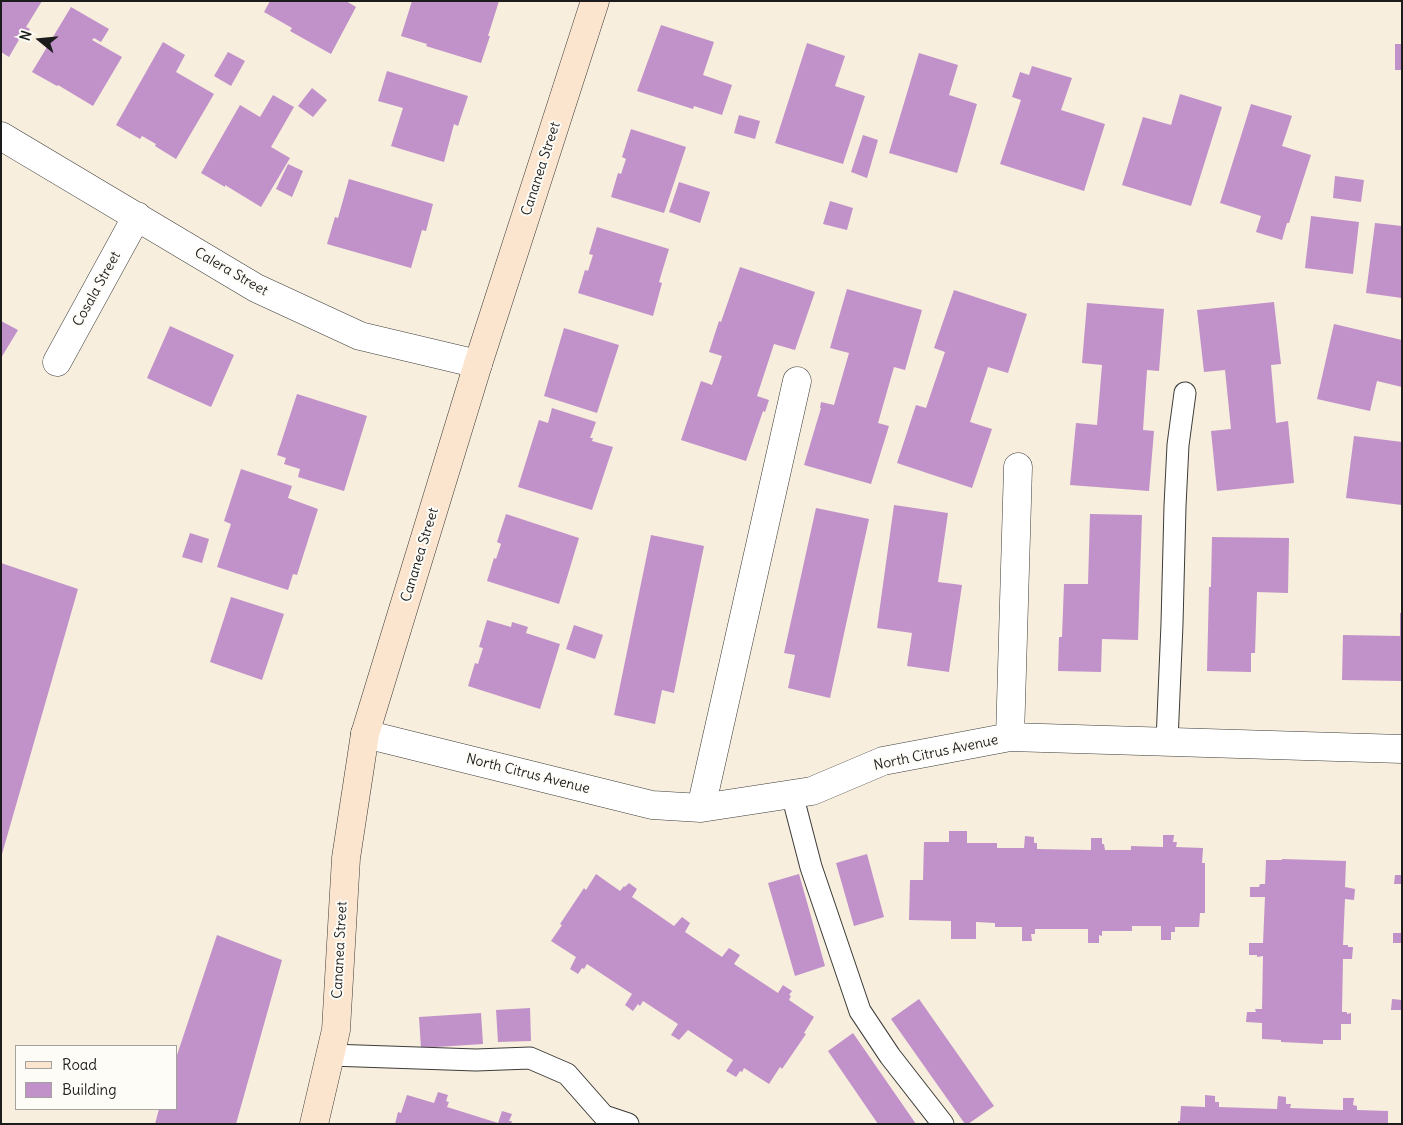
<!DOCTYPE html>
<html>
<head>
<meta charset="utf-8">
<style>
  body { margin:0 }
  #map { position:relative; width:1403px; height:1125px; overflow:hidden; background:#f7eedd; font-family:Delius,sans-serif }
  canvas { display:block }
  .frame { position:absolute; inset:0; border:2px solid #1c1c1c; pointer-events:none }
  .legend { position:absolute; left:15px; top:1045px; width:162px; height:65px; box-sizing:border-box; background:#fdfcf7; border:1px solid #a3a29f; margin:0; padding:6px 9px; list-style:none; font-size:15px; color:#1c1c1c }
  .legend li { display:flex; align-items:center; gap:10px; height:25px }
  .legend b { width:25px; border:1px solid #a3a29f }
  .north { position:absolute; left:15px; top:15px; width:50px; height:50px; -webkit-text-stroke:4px #fdfcf7; paint-order:stroke; rotate:287deg; font-size:14px; font-weight:700; line-height:20px; text-align:center; color:#1c1c1c }
  .north::after { content:''; display:block; margin:auto; width:18px; height:22px; background:#1c1c1c; clip-path:polygon(50% 0,100% 100%,50% 72%,0 100%) }
</style>
</head>
<body>
<div id="map">
<canvas width="1403" height="1125"></canvas>
<div class="frame"></div>
<ul class="legend">
<li><b style="height:6px;background:#fce5cf"></b>Road</li>
<li><b style="height:14px;background:#c191c9"></b>Building</li>
</ul>
<div class="north">N</div>
</div>
<script>
const c = document.querySelector('canvas').getContext('2d');
c.lineJoin = 'round';
function paint(path, color) {
  c.fillStyle = color;
  c.fill(path, 'evenodd');
}
function toPath(rows) {
  const path = new Path2D();
  for (const r of rows) {
    path.moveTo(r[0], r[1]);
    for (let i = 2; i < r.length; i += 2) path.lineTo(r[i], r[i + 1]);
  }
  return path;
}
function stroke(path, color, width, dash) {
  c.strokeStyle = color;
  c.lineWidth = width;
  c.lineCap = dash ? 'butt' : 'round';
  c.setLineDash(dash || []);
  c.stroke(path);
}
function drawText(font, color, halo, rows, align = 'center') {
  c.font = font + ' Delius,sans-serif';
  c.lineWidth = 4;
  c.setLineDash([]);
  c.textBaseline = 'middle';
  c.strokeStyle = halo;
  c.fillStyle = color;
  for (const [text, x, y, turn = 0] of rows) {
    c.save();
    c.translate(x, y);
    c.rotate((+turn || 0) * Math.PI / 180);
    c.textAlign = isNaN(turn) ? turn : align;
    if (halo) c.strokeText(text, 0, 0);
    c.fillText(text, 0, 0);
    c.restore();
  }
}
const building = toPath([
  [1,1,42,1,26,27,30,29,24,40,20,38,9,57,1,52],
  [270,1,346,1,356,7,331,54,290,31,292,28,264,12],
  [412,1,499,1,488,36,490,36,481,63,426,46,427,44,401,36],
  [71,7,109,29,101,42,94,38,92,40,122,57,93,106,58,85,57,86,32,72],
  [661,25,714,42,703,75,732,85,722,115,694,106,693,109,637,91],
  [163,42,185,55,176,72,214,94,176,159,155,146,156,144,142,136,140,139,116,125],
  [807,43,845,56,835,86,865,96,843,164,775,143],
  [1395,44,1402,44,1402,70,1395,70],
  [228,52,245,61,231,86,214,76],
  [919,53,958,65,949,95,977,104,957,173,889,153],
  [1032,66,1072,78,1061,110,1105,124,1084,191,1000,164,1021,100,1012,97,1020,72,1029,75],
  [387,71,468,96,458,126,454,124,444,162,391,146,403,108,378,101],
  [312,88,327,100,313,117,298,106],
  [1180,94,1222,107,1191,206,1122,185,1143,117,1171,125],
  [273,95,294,107,271,147,290,158,261,207,225,185,225,187,201,173,240,105,260,117],
  [1251,104,1292,116,1282,146,1311,155,1289,223,1287,223,1282,240,1256,232,1261,216,1220,203],
  [739,115,760,121,755,139,734,133],
  [631,129,686,147,664,213,611,197,618,173,621,174,626,159,622,157],
  [863,135,878,140,867,178,851,172],
  [288,164,303,171,292,197,276,189],
  [1335,176,1364,180,1361,202,1333,198],
  [349,179,433,204,426,231,422,230,411,268,327,244,335,217,338,218],
  [679,182,710,192,700,223,669,212],
  [830,201,853,208,847,230,823,224],
  [1311,216,1359,222,1353,274,1305,268],
  [1375,223,1402,226,1402,298,1366,293],
  [597,227,669,249,659,282,662,283,653,316,578,293,585,270,588,271,593,255,589,254],
  [740,267,815,292,795,350,774,344,757,396,769,400,765,412,763,411,746,461,681,440,701,381,712,385,722,356,709,352,719,321,721,322],
  [847,289,922,310,905,370,894,367,878,423,889,426,871,484,804,465,821,408,820,408,821,402,834,405,849,353,830,348],
  [954,290,1027,314,1008,373,988,367,970,422,992,429,972,488,897,463,916,405,926,408,945,352,934,348],
  [1274,302,1281,364,1271,365,1276,423,1288,421,1294,483,1217,491,1211,431,1231,429,1225,370,1204,372,1197,310],
  [1087,303,1164,309,1159,371,1147,370,1143,430,1154,431,1149,491,1070,485,1076,423,1097,425,1102,365,1082,363],
  [1,321,18,330,1,358],
  [1334,324,1402,340,1402,387,1377,381,1370,411,1317,399],
  [170,326,234,355,211,407,147,378],
  [564,328,619,345,597,413,544,396],
  [297,394,367,416,344,491,298,477,300,469,284,464,286,458,277,455],
  [552,408,596,422,590,438,593,438,592,441,613,447,592,510,518,487,539,420,548,423],
  [1354,436,1402,442,1402,505,1346,498],
  [241,469,292,486,288,498,318,509,297,575,293,574,288,590,217,567,231,524,224,521],
  [894,505,948,513,938,582,962,585,949,672,907,666,912,633,877,628],
  [816,508,869,519,830,698,788,688,795,655,784,653],
  [506,514,579,538,559,604,487,581,494,558,496,559,501,544,497,542],
  [1090,514,1142,515,1138,640,1102,639,1101,672,1058,671,1059,637,1062,637,1064,584,1088,584],
  [190,533,209,539,202,563,182,557],
  [651,535,704,546,674,693,662,690,655,724,614,715],
  [1212,537,1289,538,1288,593,1257,592,1255,653,1251,653,1251,672,1207,671,1209,587,1211,587],
  [1,563,78,589,2,854,1,854],
  [231,597,284,614,262,680,210,662],
  [1400,613,1402,613,1402,681,1342,680,1343,635,1400,636],
  [487,620,511,627,512,622,528,627,526,633,560,644,540,709,468,686,475,663,478,664,483,648,479,647],
  [574,625,603,635,595,659,566,649],
  [949,831,967,831,967,843,997,843,997,848,1024,848,1025,836,1034,837,1034,843,1037,843,1037,849,1091,850,1091,838,1102,838,1102,844,1104,844,1105,850,1131,850,1131,846,1163,847,1163,835,1174,835,1173,842,1177,842,1176,847,1203,848,1202,863,1205,863,1205,913,1200,913,1199,927,1175,927,1175,932,1171,932,1171,940,1161,940,1161,926,1132,926,1132,931,1102,931,1102,936,1099,935,1099,943,1088,943,1088,929,1035,929,1035,934,1031,934,1032,941,1022,941,1022,927,995,927,995,923,976,922,976,939,951,939,951,921,909,920,910,880,923,880,924,842,949,842],
  [867,854,884,917,854,926,836,863],
  [1282,859,1346,861,1345,887,1355,889,1354,900,1345,899,1343,945,1348,945,1348,947,1353,947,1352,959,1343,959,1342,1012,1347,1012,1347,1014,1351,1013,1351,1024,1341,1024,1341,1040,1323,1040,1323,1044,1281,1042,1281,1040,1262,1039,1262,1023,1246,1022,1247,1012,1256,1012,1255,1009,1262,1009,1263,956,1257,957,1257,955,1249,955,1249,943,1263,943,1265,897,1250,897,1250,887,1259,887,1260,884,1265,884,1266,860,1282,860],
  [596,874,620,891,624,886,625,887,629,883,637,889,632,897,674,926,682,917,690,923,685,932,722,957,729,948,740,955,734,964,778,993,783,985,792,991,789,995,791,996,789,1000,814,1017,804,1033,806,1034,782,1069,780,1067,769,1084,744,1068,742,1072,740,1071,736,1077,726,1071,733,1060,688,1030,679,1040,671,1035,678,1024,643,1001,640,1006,638,1004,633,1011,625,1005,632,994,587,964,584,969,582,968,578,974,570,969,576,957,551,941,562,925,560,924,584,888,586,890],
  [799,874,825,966,795,976,768,883],
  [1395,875,1402,875,1402,884,1394,884],
  [1393,933,1402,933,1402,943,1393,943],
  [217,935,282,960,236,1124,155,1124,159,1109,176,1109,176,1058],
  [919,999,994,1106,968,1124,965,1124,891,1019],
  [1392,999,1402,1000,1402,1010,1391,1010],
  [530,1008,531,1041,498,1042,496,1010],
  [481,1013,483,1044,421,1048,419,1017],
  [853,1033,916,1124,878,1124,828,1051],
  [438,1092,448,1095,446,1101,449,1102,447,1107,498,1123,502,1111,512,1114,509,1121,512,1121,511,1124,395,1124,398,1112,401,1113,407,1095,434,1103],
  [1205,1095,1215,1096,1215,1102,1219,1102,1219,1107,1277,1109,1278,1096,1286,1097,1286,1104,1291,1104,1290,1108,1343,1110,1343,1098,1354,1098,1353,1105,1357,1106,1357,1110,1388,1111,1388,1124,1178,1124,1178,1121,1180,1121,1181,1106,1205,1107]
]);
const lane = toPath([
  [1167,741,1172,624,1175,506,1178,445,1185,393],
  [792,794,811,867,860,1011,890,1056,943,1124],
  [330,1055,476,1060,530,1058,567,1074,604,1116,628,1124]
]);
const street = toPath([
  [1,136,256,288,360,336,478,364],
  [57,362,137,216],
  [365,734,652,805,701,808,812,791,883,761,1010,737,1402,749],
  [1010,737,1018,467],
  [701,808,797,381]
]);
const secondary = toPath([
  [314,1124,336,1030,346,858,365,734,478,364,595,1]
]);
const streetNames = [
  ["Cananea Street",541,169,-72],
  ["Calera Street",231,272,30],
  ["Cosala Street",97,289,-61],
  ["Cananea Street",420,555,-73],
  ["North Citrus Avenue",936,753,-12],
  ["North Citrus Avenue",528,774,14],
  ["Cananea Street",340,950,-87]
];
paint(building, '#c191c9');
stroke(lane, '#3d3c39', 23);
stroke(street, '#3d3c39', 29);
stroke(secondary, '#3d3c39', 29);
stroke(lane, '#fff', 21);
stroke(street, '#fff', 28);
stroke(secondary, '#fce5cf', 28);
drawText('14px', '#1c1c1c', '#fdfcf7', streetNames);
</script>
</body>
</html>
